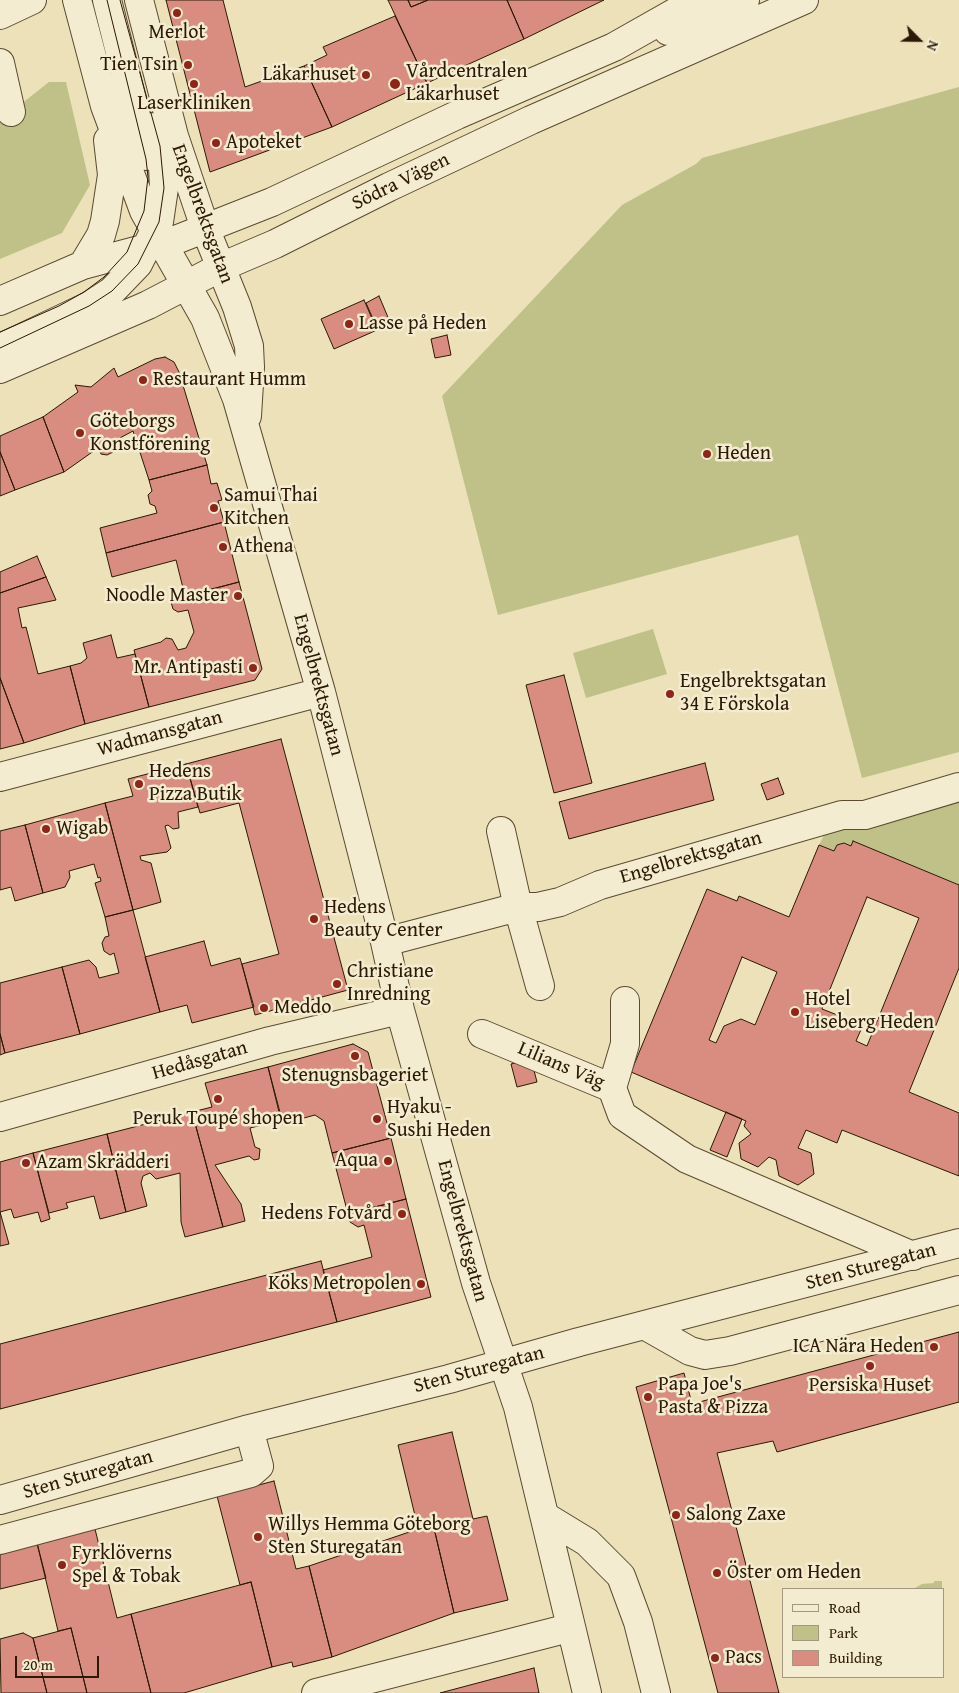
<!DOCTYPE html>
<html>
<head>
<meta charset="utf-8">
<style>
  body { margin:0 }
  #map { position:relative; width:959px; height:1693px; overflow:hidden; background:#ece1b8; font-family:"Gentium Book Plus",serif }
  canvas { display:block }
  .legend { position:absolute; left:782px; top:1588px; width:162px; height:90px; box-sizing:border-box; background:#f3ecd1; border:1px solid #a3987f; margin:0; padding:6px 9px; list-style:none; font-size:15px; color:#2b1904 }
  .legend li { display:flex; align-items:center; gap:10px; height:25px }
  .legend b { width:25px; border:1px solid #a3987f }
  .north { position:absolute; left:894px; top:15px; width:50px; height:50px; -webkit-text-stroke:4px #f3ecd1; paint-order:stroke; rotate:113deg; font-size:14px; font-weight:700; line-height:20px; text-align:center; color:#2b1904 }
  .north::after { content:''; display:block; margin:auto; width:18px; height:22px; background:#2b1904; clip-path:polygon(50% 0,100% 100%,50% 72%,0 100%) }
  .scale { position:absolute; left:15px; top:1656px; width:84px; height:22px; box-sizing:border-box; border:2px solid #2b1904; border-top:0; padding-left:6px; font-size:15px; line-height:18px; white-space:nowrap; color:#2b1904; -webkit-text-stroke:4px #f3ecd1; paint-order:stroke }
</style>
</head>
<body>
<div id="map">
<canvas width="959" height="1693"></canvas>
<ul class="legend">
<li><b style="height:6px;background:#f3ecd1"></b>Road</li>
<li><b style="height:14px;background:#bfc189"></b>Park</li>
<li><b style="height:14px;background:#d88d80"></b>Building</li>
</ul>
<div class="north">N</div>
<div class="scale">20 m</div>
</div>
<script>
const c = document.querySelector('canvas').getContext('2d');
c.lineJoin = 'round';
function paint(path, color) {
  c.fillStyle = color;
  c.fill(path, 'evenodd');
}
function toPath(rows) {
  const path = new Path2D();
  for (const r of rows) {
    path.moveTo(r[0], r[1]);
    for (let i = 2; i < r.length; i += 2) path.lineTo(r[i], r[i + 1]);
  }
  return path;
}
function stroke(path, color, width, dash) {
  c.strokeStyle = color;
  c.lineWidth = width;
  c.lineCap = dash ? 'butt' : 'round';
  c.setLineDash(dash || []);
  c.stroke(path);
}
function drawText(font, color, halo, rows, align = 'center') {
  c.font = font + ' "Gentium Book Plus",serif';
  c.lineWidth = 5;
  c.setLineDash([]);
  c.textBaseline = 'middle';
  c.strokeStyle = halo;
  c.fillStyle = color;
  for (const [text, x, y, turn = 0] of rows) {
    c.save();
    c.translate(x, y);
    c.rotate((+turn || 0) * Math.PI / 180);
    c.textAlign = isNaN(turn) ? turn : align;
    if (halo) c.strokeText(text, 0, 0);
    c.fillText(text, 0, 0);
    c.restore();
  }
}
const green = toPath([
  [49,82,66,82,90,185,62,233,0,259,0,115,11,112],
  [959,87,959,752,862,778,798,535,498,615,442,396,622,205,696,164,702,158],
  [653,629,667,674,586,698,573,653],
  [959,795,959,885,853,841,851,846,844,843,837,845,834,851,819,845,826,831],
  [934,1581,942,1581,942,1589,913,1589,922,1584,934,1583]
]);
const building = toPath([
  [166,0,223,0,245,87,304,66,332,127,210,172,166,0],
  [388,0,408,0,411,7,428,0,507,0,524,39,427,83,388,0],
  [408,0,428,0,411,7,408,0],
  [507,0,604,0,524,39,507,0],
  [395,16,427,83,332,127,304,66,327,55,323,47,395,16],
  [379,296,390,322,377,328,366,303,379,296],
  [364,300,377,330,334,349,321,319,364,300],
  [447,335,451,355,435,358,431,339,447,335],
  [165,357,174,362,179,372,207,465,149,480,133,431,114,441,116,447,113,452,107,455,101,454,98,448,64,472,43,417,78,392,75,385,91,387,114,368,118,377,155,359,165,357],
  [43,417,64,472,15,490,0,452,0,436,43,417],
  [0,452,15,490,0,496,0,452],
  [207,465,211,484,217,483,222,500,218,501,224,522,106,553,100,528,157,513,155,506,150,504,148,495,152,491,149,480,207,465],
  [224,522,239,582,185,596,176,560,112,577,106,553,224,522],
  [37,556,46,577,0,593,0,572,37,556],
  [46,577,56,600,18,608,22,628,26,627,38,674,70,666,85,724,24,743,0,678,0,593,46,577],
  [239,582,262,669,255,680,149,707,134,650,161,642,166,638,172,639,178,650,186,648,194,632,188,610,178,612,173,609,171,602,174,599,239,582],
  [111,635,117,658,135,654,149,707,85,724,70,666,81,663,87,658,83,643,111,635],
  [564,675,592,783,554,793,526,685,564,675],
  [0,678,24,743,0,749,0,678],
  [281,739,348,990,255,1015,242,964,279,954,239,803,200,813,186,764,281,739],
  [705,763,714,800,569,839,559,802,705,763],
  [186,764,198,807,178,812,179,828,173,829,168,825,165,826,171,848,167,852,140,856,141,860,151,863,161,902,133,910,105,803,133,796,128,779,186,764],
  [778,778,784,794,767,800,761,784,778,778],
  [105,803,133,910,105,917,95,883,101,881,100,877,98,878,94,864,69,871,70,877,65,887,43,893,25,825,105,803],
  [25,825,43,893,15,901,11,887,0,890,0,831,25,825],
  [853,841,959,885,959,968,909,1092,959,1113,959,1176,842,1130,837,1143,806,1130,798,1148,811,1153,814,1174,798,1185,779,1176,776,1160,769,1157,758,1167,741,1159,739,1143,751,1134,744,1126,746,1121,631,1072,707,889,737,901,739,896,789,917,819,845,834,851,837,845,844,843,851,846,853,841],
  [867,897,919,918,867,1046,856,1041,863,1025,822,1009,867,897],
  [742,957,777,972,755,1025,741,1019,724,1026,716,1043,709,1040,742,957],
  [133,910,160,1012,80,1034,62,967,89,960,96,967,99,978,119,973,114,953,110,955,104,951,102,943,105,937,109,936,105,917,133,910],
  [204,941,211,966,240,958,254,1007,192,1023,187,1005,160,1012,145,957,204,941],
  [62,967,80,1034,5,1053,0,1034,0,983,62,967],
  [0,1034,5,1053,0,1055,0,1034],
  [353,1044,368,1052,391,1138,332,1153,324,1121,315,1115,282,1124,268,1067,353,1044],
  [531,1059,537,1082,517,1087,511,1064,531,1059],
  [268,1067,282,1120,250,1128,255,1147,260,1149,259,1159,254,1160,249,1156,215,1165,241,1204,245,1221,223,1227,192,1112,212,1107,205,1083,268,1067],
  [192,1112,223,1227,185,1237,181,1222,180,1173,156,1179,150,1173,143,1176,141,1183,147,1206,126,1212,107,1134,192,1112],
  [726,1112,742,1119,727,1157,710,1150,726,1112],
  [107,1134,126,1212,100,1219,94,1196,66,1203,68,1208,49,1213,33,1153,107,1134],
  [391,1138,406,1199,348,1214,332,1153,391,1138],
  [33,1153,50,1219,41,1222,38,1212,14,1218,11,1209,0,1212,9,1244,0,1246,0,1162,33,1153],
  [406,1199,431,1297,337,1322,323,1270,372,1257,364,1225,358,1227,350,1222,348,1214,406,1199],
  [321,1261,337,1322,0,1409,0,1344,321,1261],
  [959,1332,959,1402,777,1452,773,1441,717,1453,779,1693,718,1693,636,1387,684,1373,692,1404,959,1332],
  [452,1432,473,1519,487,1516,508,1600,454,1613,433,1524,418,1528,398,1445,452,1432],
  [274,1481,296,1569,309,1566,332,1657,293,1667,292,1662,272,1667,251,1582,240,1585,217,1496,274,1481],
  [433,1524,454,1613,332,1657,309,1566,433,1524],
  [95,1529,117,1618,131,1614,151,1693,87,1693,71,1628,58,1631,37,1543,95,1529],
  [37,1543,46,1578,0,1589,0,1551,37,1543],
  [251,1582,272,1667,184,1693,151,1693,131,1614,251,1582],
  [71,1628,87,1693,47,1693,33,1638,71,1628],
  [23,1633,33,1638,47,1693,1,1693,0,1639,23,1633],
  [534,1668,539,1693,440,1693,534,1668]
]);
const minor = toPath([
  [77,0,105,106,144,211,205,318,237,399,321,692,385,942,400,1010,476,1283,518,1407,587,1693],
  [107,0,146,156],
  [139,0,174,136,205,228,237,307,249,346,250,367,247,416],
  [0,15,32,0],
  [668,31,687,26,745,0],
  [0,63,11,112],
  [83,265,101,235,105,221,112,175,108,140],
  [0,301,83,265,173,241,272,202,457,115,614,47,697,0],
  [7,345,89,306,112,291,138,264,159,222,164,188,163,167,154,127],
  [0,369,148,305,221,267,275,244,389,187,531,120,804,0],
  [0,777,321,692],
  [501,831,518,907,540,986],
  [385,942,518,907,538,907,560,902,600,885,842,815,865,815,959,787],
  [482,1034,612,1088,625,1044,625,1001],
  [612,1088,622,1115,687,1159,913,1256],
  [0,1117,270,1041,400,1010],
  [646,1326,690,1351,705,1355,730,1351,959,1290],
  [0,1500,249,1429,449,1379,579,1342,959,1243],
  [546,1517,587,1542,621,1576,638,1622,656,1693],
  [0,1540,251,1473,259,1466,249,1429],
  [316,1693,569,1628]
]);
const tram = toPath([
  [0,332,59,306,84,292,104,277,127,252,144,211,148,177,146,159,107,0],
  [0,348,89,306,112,291,138,264,159,222,164,188,160,146,120,0]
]);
const markers = [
  [177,13,5,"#8f2418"],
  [188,65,5,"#8f2418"],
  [366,75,5,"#8f2418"],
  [194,84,5,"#8f2418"],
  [395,84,6,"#8f2418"],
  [216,143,5,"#8f2418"],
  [349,324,5,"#8f2418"],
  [143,380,5,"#8f2418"],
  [80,433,5,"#8f2418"],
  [707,454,5,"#8f2418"],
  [214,508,5,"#8f2418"],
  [223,547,5,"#8f2418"],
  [238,596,5,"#8f2418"],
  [253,668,5,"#8f2418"],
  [670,694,5,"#8f2418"],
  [139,784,5,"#8f2418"],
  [46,829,5,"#8f2418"],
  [314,919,5,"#8f2418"],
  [337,984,5,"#8f2418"],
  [264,1008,5,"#8f2418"],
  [795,1012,5,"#8f2418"],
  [355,1056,5,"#8f2418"],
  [218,1099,5,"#8f2418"],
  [377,1119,5,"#8f2418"],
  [388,1161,5,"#8f2418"],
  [26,1163,5,"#8f2418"],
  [402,1214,5,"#8f2418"],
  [421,1284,5,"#8f2418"],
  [934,1347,5,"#8f2418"],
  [870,1366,5,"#8f2418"],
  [648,1397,5,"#8f2418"],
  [676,1515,5,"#8f2418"],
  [258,1537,5,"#8f2418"],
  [62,1565,5,"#8f2418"],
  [717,1573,5,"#8f2418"],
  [715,1658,5,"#8f2418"]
];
const poiNames = [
  ["Merlot",177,33,"center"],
  ["Tien Tsin",178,65,"right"],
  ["Vårdcentralen",406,72],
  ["Läkarhuset",406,95],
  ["Läkarhuset",356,75,"right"],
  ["Laserkliniken",194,104,"center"],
  ["Apoteket",226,143],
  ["Lasse på Heden",359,324],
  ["Restaurant Humm",153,380],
  ["Göteborgs",90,422],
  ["Konstförening",90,445],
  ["Heden",717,454],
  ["Samui Thai",224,496],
  ["Kitchen",224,519],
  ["Athena",233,547],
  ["Noodle Master",228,596,"right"],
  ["Mr. Antipasti",243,668,"right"],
  ["Engelbrektsgatan",680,682],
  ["34 E Förskola",680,705],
  ["Hedens",149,772],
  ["Pizza Butik",149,795],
  ["Wigab",56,829],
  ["Hedens",324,908],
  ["Beauty Center",324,931],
  ["Christiane",347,972],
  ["Inredning",347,995],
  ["Hotel",805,1000],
  ["Liseberg Heden",805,1023],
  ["Meddo",274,1008],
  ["Stenugnsbageriet",355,1076,"center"],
  ["Hyaku -",387,1108],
  ["Sushi Heden",387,1131],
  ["Peruk Toupé shopen",218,1119,"center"],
  ["Aqua",378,1161,"right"],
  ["Azam Skrädderi",36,1163],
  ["Hedens Fotvård",392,1214,"right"],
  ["Köks Metropolen",411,1284,"right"],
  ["ICA Nära Heden",924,1347,"right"],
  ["Papa Joe's",658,1385],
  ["Pasta & Pizza",658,1408],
  ["Persiska Huset",870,1386,"center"],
  ["Salong Zaxe",686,1515],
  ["Willys Hemma Göteborg",268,1525],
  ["Sten Sturegatan",268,1548],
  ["Fyrklöverns",72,1554],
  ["Spel & Tobak",72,1577],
  ["Öster om Heden",727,1573],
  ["Pacs",725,1658]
];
const streetNames = [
  ["Södra Vägen",401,182,-26],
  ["Engelbrektsgatan",202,214,70],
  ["Engelbrektsgatan",318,685,75],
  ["Wadmansgatan",160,734,-15],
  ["Engelbrektsgatan",691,858,-16],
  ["Hedåsgatan",200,1061,-16],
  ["Lilians Väg",561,1066,23],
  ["Engelbrektsgatan",462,1231,75],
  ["Sten Sturegatan",871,1267,-15],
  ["Sten Sturegatan",479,1370,-15],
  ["Sten Sturegatan",88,1475,-16]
];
paint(green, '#bfc189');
paint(building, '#d88d80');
stroke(building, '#2b1904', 1);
stroke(minor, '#5b4b31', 30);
stroke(minor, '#f3ecd1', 28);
stroke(tram, '#2b1904', 1);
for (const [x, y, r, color] of markers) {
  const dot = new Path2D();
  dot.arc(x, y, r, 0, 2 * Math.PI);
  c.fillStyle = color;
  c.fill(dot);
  stroke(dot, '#f3ecd1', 2);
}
drawText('20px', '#2b1904', '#f3ecd1', poiNames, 'left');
drawText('20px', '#2b1904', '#f3ecd1', streetNames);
</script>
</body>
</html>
